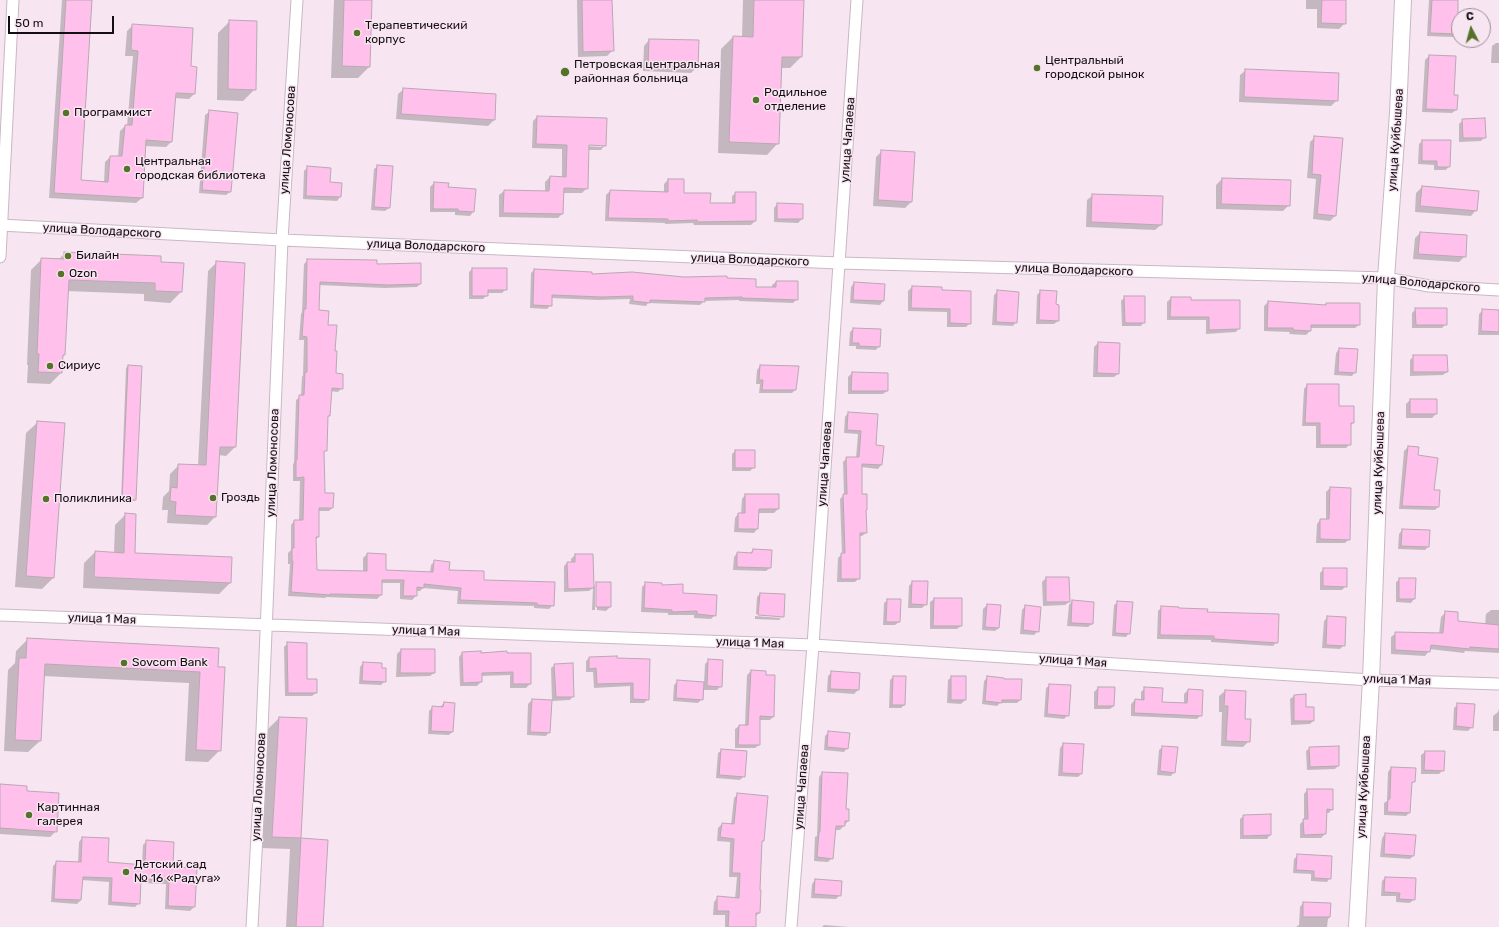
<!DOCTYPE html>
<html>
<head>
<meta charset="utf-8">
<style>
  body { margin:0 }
  #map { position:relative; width:1499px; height:927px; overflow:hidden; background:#f7e5f1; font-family:Rubik,sans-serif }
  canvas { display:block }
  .north { position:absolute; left:1451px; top:8px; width:40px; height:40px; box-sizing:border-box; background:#f7e5f1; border:1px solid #9c8f98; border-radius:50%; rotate:354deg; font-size:11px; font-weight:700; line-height:16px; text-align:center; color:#140e12 }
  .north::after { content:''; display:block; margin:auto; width:14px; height:18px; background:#557328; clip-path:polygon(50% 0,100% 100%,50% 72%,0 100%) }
  .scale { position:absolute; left:8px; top:16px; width:106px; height:18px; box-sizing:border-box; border:2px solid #140e12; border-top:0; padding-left:5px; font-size:12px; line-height:14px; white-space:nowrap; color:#140e12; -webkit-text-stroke:3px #f7e5f1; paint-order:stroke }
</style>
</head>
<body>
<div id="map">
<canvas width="1499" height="927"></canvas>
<div class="north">С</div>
<div class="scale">50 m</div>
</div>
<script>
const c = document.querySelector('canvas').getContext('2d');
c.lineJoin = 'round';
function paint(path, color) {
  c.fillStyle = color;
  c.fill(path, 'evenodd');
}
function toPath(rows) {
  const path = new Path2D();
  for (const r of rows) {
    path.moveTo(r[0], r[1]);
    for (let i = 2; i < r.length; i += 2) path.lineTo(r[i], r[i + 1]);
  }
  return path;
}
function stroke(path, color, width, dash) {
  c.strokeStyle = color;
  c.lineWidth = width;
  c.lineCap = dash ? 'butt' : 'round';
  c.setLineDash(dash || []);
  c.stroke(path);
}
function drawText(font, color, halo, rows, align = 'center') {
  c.font = font + ' Rubik,sans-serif';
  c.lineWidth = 3;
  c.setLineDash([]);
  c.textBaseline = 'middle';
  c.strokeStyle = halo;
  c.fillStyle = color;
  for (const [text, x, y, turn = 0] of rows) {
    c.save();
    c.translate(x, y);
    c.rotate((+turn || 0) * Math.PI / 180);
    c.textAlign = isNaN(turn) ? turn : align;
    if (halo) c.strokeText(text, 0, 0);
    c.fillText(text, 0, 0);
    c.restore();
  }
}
const shadow = toPath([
  [62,0,91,0,80,181,104,183,105,162,110,157,118,157,120,131,125,126,127,126,129,104,133,56,125,56,127,31,133,25,189,67,194,94,189,99,174,98,171,142,166,147,145,146,142,198,136,203,49,198],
  [334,0,371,0,369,67,358,78,331,78],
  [577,0,611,0,613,50,607,56,578,57],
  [743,0,803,0,801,57,790,68,781,68,778,143,767,155,718,153,721,49,733,37,742,38],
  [1306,0,1345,0,1345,23,1339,29,1317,28,1317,9,1306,9],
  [1429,0,1457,0,1457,33,1453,37,1427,36],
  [230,21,255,89,243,101,217,100,218,33],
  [649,40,697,67,691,73,643,71,644,46],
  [1496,43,1499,43,1499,63,1491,63,1492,46],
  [1429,56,1453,96,1456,110,1452,113,1422,112,1425,60],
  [1246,70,1337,100,1331,106,1239,102,1240,75],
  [404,89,495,95,494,120,488,126,396,119,398,94],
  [209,112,230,192,226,195,199,193,205,115],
  [537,117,605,145,601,150,588,150,587,188,582,193,563,193,562,214,558,218,499,217,499,195,504,191,545,192,545,182,550,177,562,177,562,149,532,148,533,121],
  [584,144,602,145,602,147,584,146],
  [1463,120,1485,137,1481,141,1459,142,1459,124],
  [1315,137,1335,216,1330,221,1313,219,1316,179,1307,178,1310,142],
  [1422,141,1449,166,1446,170,1434,170,1434,165,1418,164,1419,144],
  [882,151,911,202,905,208,873,206,876,157],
  [378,166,389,208,385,211,371,210,374,169],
  [308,167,329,183,340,197,337,201,303,199,304,171],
  [1222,179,1289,205,1283,211,1216,209,1216,185],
  [668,180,683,180,683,194,709,204,732,204,732,196,736,193,755,221,751,225,694,225,693,223,665,224,665,223,605,221,606,195,610,191,664,193,664,184],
  [434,183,447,184,447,188,473,212,470,216,455,215,455,212,430,212,430,187],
  [1422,187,1476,210,1471,216,1415,212,1416,193],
  [1093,195,1161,225,1155,230,1086,227,1087,200],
  [777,204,802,205,802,219,798,223,774,222,774,208],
  [1420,233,1465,256,1459,262,1413,259,1415,238],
  [65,253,160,263,181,292,170,303,144,301,144,294,67,291,64,355,62,358,61,373,50,384,27,383,28,365,27,365,31,270,42,259,58,260],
  [308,260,376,265,420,284,417,287,384,288,319,285,318,311,327,326,334,352,335,374,342,388,338,392,330,391,327,417,326,450,323,453,324,494,332,508,329,511,318,511,318,537,315,540,316,571,363,572,363,558,367,554,385,571,430,572,431,565,435,561,448,570,483,581,553,605,549,609,534,608,534,606,457,604,458,591,423,588,420,591,416,591,416,596,412,600,400,599,400,583,381,583,381,595,377,599,326,597,325,598,288,596,290,564,288,564,288,553,291,550,291,525,294,521,299,521,300,481,293,481,293,464,294,463,296,400,301,396,302,377,303,375,304,340,299,340,301,314,302,312,304,264],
  [217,262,235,447,226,456,219,455,215,517,207,525,167,523,168,510,162,510,163,497,169,491,170,474,179,465,198,466,208,271],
  [472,269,506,289,502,293,487,293,487,295,483,299,469,299,469,272],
  [534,270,591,275,726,279,755,288,772,288,772,285,776,282,797,299,793,303,739,301,739,300,704,301,700,305,648,303,646,306,629,304,630,299,598,300,551,298,551,305,547,309,530,308,531,273],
  [854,283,883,301,880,305,850,303,851,287],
  [912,287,941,291,970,323,966,327,947,327,947,312,908,311,908,291],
  [998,291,1016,322,1013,326,992,325,994,295],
  [1041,291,1055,305,1058,321,1054,324,1036,324,1037,295],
  [1125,297,1144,322,1141,326,1122,326,1121,301],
  [1171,298,1190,298,1190,301,1239,328,1236,332,1206,334,1206,320,1167,320,1167,302],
  [1268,302,1324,306,1326,304,1359,325,1355,328,1310,328,1310,331,1306,335,1289,334,1290,332,1264,331,1264,306],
  [1416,309,1446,324,1442,328,1412,328,1412,313],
  [1483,310,1499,311,1499,335,1478,335,1479,314],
  [853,329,879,346,876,350,856,349,856,346,849,346,850,332],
  [1098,343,1118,374,1114,377,1093,377,1094,347],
  [1339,349,1355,372,1352,376,1334,375,1336,353],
  [1414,356,1447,372,1443,375,1410,376,1410,360],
  [128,366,135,500,134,501,121,501,126,368],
  [760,366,795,390,792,393,759,393,760,384,756,384,757,370],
  [852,373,887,391,883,394,848,394,848,377],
  [1307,385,1338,407,1353,423,1350,426,1350,444,1346,448,1316,448,1316,426,1302,426,1304,389],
  [1410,400,1436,400,1436,414,1432,418,1406,418,1406,404],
  [848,413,874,446,883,447,881,465,878,469,861,467,861,495,865,511,866,533,862,536,859,536,859,578,855,582,837,582,838,558,842,554,840,499,844,495,843,462,847,458,856,458,858,434,844,433,845,417],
  [38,422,53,578,42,589,15,587,26,433],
  [1408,447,1433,491,1438,507,1435,510,1399,509,1404,451],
  [735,451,754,467,750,471,732,471,732,454],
  [1330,488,1349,539,1345,543,1316,543,1317,524,1320,520,1326,520,1326,492],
  [745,495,778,495,778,509,774,513,758,513,757,529,754,533,734,532,735,518,738,514,741,514,742,499],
  [126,514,134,554,230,583,219,594,83,588,84,563,95,552,114,553,115,525],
  [1402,530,1428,547,1425,550,1398,549,1399,534],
  [753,550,770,568,766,571,733,570,734,557,737,553,749,554],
  [575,555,592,555,593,587,597,583,610,607,606,611,597,610,597,585,595,585,595,610,592,610,593,588,589,591,564,592,564,566,567,563,571,563,571,559],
  [1324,569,1346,586,1342,590,1320,590,1320,573],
  [1046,578,1068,578,1069,602,1065,605,1043,606,1042,582],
  [1400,579,1414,599,1411,603,1396,602,1396,582],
  [912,582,926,604,922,608,908,608,909,586],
  [646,583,661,586,682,594,715,615,711,619,694,618,694,615,668,615,668,613,641,612,642,587],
  [760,594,783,616,779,620,755,619,755,616,781,618,781,616,756,614,757,597],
  [934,599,961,599,961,626,957,629,930,629,930,602],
  [888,600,899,622,895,625,883,625,884,603],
  [1072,601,1092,624,1088,627,1067,626,1069,605],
  [1118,602,1129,633,1126,637,1112,636,1114,605],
  [987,605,1000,606,999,628,995,631,982,630,983,609],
  [1025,606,1038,631,1034,635,1020,634,1022,610],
  [1162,607,1206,613,1277,642,1273,646,1211,642,1211,640,1157,639,1158,611],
  [1499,609,1499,653,1465,651,1464,653,1429,649,1429,651,1425,656,1391,654,1391,637,1396,633,1439,634,1441,617,1446,612,1456,622,1485,625,1486,614,1491,610,1499,610],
  [1328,617,1344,645,1340,649,1322,648,1324,621],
  [28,639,217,668,220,750,208,762,185,761,189,683,43,676,40,741,28,752,4,751,8,670,15,663,16,651],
  [288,643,306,680,316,693,312,696,285,696,284,647],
  [401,650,434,673,430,676,396,677,397,654],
  [506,652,506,654,530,654,530,684,526,688,510,688,510,675,481,676,481,682,477,686,460,686,459,657,462,653],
  [616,657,648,699,644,703,630,703,630,686,594,688,593,672,586,672,586,661,589,658],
  [709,660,721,686,717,690,703,690,702,699,698,703,673,701,674,685,678,681,704,683,705,664],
  [363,663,381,669,385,681,381,685,359,684,360,667],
  [555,665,573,696,570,700,552,701,551,668],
  [751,671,773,717,770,720,759,720,759,745,755,748,735,748,735,729,739,726,745,726,747,675],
  [832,672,858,690,854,694,827,692,828,676],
  [893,677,904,705,901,708,889,708,890,680],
  [952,677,965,700,961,704,947,703,948,680],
  [988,677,1020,700,1017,703,1000,703,997,706,982,704,984,681],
  [1050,685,1068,715,1064,719,1044,717,1046,688],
  [1098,688,1114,706,1110,709,1094,709,1094,692],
  [1145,688,1161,703,1184,704,1184,694,1188,690,1201,715,1197,719,1131,716,1131,704,1135,700,1141,701,1141,692],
  [1225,691,1245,692,1244,720,1249,741,1243,747,1221,746,1222,712,1219,712,1219,696],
  [1294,696,1305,708,1313,721,1310,724,1291,725,1290,699],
  [532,700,549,732,546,736,527,735,528,704],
  [444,703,452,732,449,735,428,734,429,711,433,707,440,707],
  [1458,704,1472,727,1468,731,1453,730,1454,708],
  [1499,709,1499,731,1493,731,1493,716,1498,712],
  [279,718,306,719,300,839,326,841,322,927,286,927,290,849,261,848,268,729],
  [829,732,847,748,844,752,824,750,825,736],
  [1063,744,1081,774,1078,777,1058,776,1060,748],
  [1163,747,1174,772,1171,776,1157,775,1159,750],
  [1310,748,1338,766,1335,769,1307,770,1306,751],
  [722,750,744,776,740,780,716,778,718,753],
  [1425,752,1443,770,1439,774,1421,774,1421,755],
  [1391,768,1414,781,1411,785,1409,813,1406,816,1384,815,1384,803,1387,801,1388,772],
  [822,773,845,810,848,821,840,830,834,830,832,858,828,862,814,861,815,837,817,836,819,777],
  [0,785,26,792,56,831,50,837,0,834],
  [1307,790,1332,809,1329,813,1326,813,1325,834,1321,838,1300,838,1300,824,1304,820,1304,794],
  [738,794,763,841,761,842,759,913,755,917,755,927,725,927,725,915,713,915,714,902,718,897,735,899,737,877,729,877,730,842,717,841,718,828,722,824,731,825,734,798],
  [1270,815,1270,835,1267,839,1240,839,1240,819,1244,816],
  [1385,834,1414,855,1410,859,1380,857,1382,838],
  [82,838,107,863,142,865,143,845,147,841,172,868,194,907,190,911,165,909,166,884,140,883,139,903,135,907,108,905,109,882,82,880,81,900,77,904,51,902,53,866,57,862,78,863,79,842],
  [1297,856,1330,878,1327,882,1311,881,1311,874,1293,873,1294,859],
  [1385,878,1414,899,1410,903,1396,902,1396,896,1381,896,1382,881],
  [815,880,840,895,836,899,811,898,812,884],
  [1303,903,1330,917,1328,919,1327,927,1296,927,1299,925,1300,907],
  [824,925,849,927,822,927]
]);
const building = toPath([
  [66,0,92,0,81,180,108,182,110,156,122,156,125,125,132,125,134,98,138,51,131,50,132,24,193,28,191,66,197,67,195,94,176,93,172,142,146,140,143,198,54,193,66,0],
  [344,0,372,0,370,67,342,66,344,0],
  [582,0,612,0,614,51,583,52,582,0],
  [754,0,804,0,802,57,782,57,779,144,729,142,733,36,753,37,754,0],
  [1322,0,1346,0,1346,24,1321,23,1322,0],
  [1432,0,1458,0,1458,34,1430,33,1432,0],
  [229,20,257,21,256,90,228,89,229,20],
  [649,39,699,40,698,67,648,66,649,39],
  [1429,55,1456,56,1454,95,1458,95,1457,110,1426,109,1429,55],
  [1245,69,1339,73,1338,101,1244,97,1245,69],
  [403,88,496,94,495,120,401,114,403,88],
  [209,110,238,113,231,192,202,190,209,110],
  [537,116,607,118,606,146,589,145,588,189,564,188,563,214,503,213,504,190,549,191,550,176,566,177,567,145,536,144,537,116],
  [1485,118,1486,138,1463,138,1462,119,1485,118],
  [1314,136,1343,138,1336,216,1317,214,1321,175,1312,174,1314,136],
  [1422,140,1451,140,1450,167,1437,167,1437,161,1422,161,1422,140],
  [881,150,915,152,912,202,878,200,881,150],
  [377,165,393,166,390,208,374,207,377,165],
  [307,166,331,168,330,182,342,183,341,197,306,196,307,166],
  [1222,178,1291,180,1290,206,1221,204,1222,178],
  [668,179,684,179,684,193,711,193,710,203,735,203,735,192,756,192,756,221,697,222,697,220,668,221,668,219,608,218,610,190,668,192,668,179],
  [434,182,449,183,448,187,476,189,474,212,458,211,458,209,433,209,434,182],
  [1422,186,1479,191,1477,211,1420,206,1422,186],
  [1092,194,1163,196,1162,225,1091,222,1092,194],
  [777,203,803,204,803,219,777,219,777,203],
  [1420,232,1467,235,1466,257,1418,254,1420,232],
  [64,252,161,256,161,262,184,263,182,292,155,291,155,283,69,280,65,355,63,355,62,373,38,372,39,354,37,354,41,258,64,259,64,252],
  [307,259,377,260,377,264,421,263,421,284,388,285,320,282,319,310,329,311,328,325,337,325,335,351,337,351,336,373,343,374,343,389,332,388,330,416,328,416,327,451,324,451,325,493,334,493,333,508,319,508,319,537,316,537,317,570,367,571,367,553,386,554,386,570,433,572,434,560,450,562,449,570,484,571,484,580,555,582,554,606,537,605,537,603,460,600,461,588,424,584,424,588,417,587,417,596,403,596,404,580,382,580,382,595,330,594,330,595,291,592,293,561,292,561,292,548,294,548,294,520,303,520,304,477,296,478,296,460,297,460,299,395,304,395,305,372,307,372,307,337,302,336,304,309,306,309,307,259],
  [216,261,245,263,236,447,220,447,216,517,175,515,176,502,170,501,171,487,177,488,178,464,206,465,216,261],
  [472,268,507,268,507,290,488,290,488,296,472,296,472,268],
  [534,269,592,272,592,274,632,272,684,277,727,276,727,278,756,279,756,287,776,287,776,281,798,281,798,300,742,298,742,297,705,298,705,302,650,300,650,303,633,301,633,296,602,297,552,295,552,306,533,305,534,269],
  [854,282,885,284,884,301,853,300,854,282],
  [912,286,942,287,942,290,971,291,971,324,950,323,950,309,911,308,912,286],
  [997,290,1019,292,1017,323,996,322,997,290],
  [1040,290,1057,291,1056,304,1059,305,1059,321,1039,320,1040,290],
  [1124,296,1145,296,1145,323,1125,323,1124,296],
  [1171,297,1191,297,1191,300,1240,300,1240,329,1209,330,1209,317,1170,317,1171,297],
  [1268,301,1326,305,1326,303,1360,303,1360,325,1311,325,1311,331,1293,330,1293,328,1267,328,1268,301],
  [1415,308,1447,308,1447,325,1416,325,1415,308],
  [1482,309,1499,310,1499,332,1481,331,1482,309],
  [853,328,881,329,880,347,859,346,859,343,852,343,853,328],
  [1098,342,1120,343,1119,374,1097,373,1098,342],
  [1339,348,1358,349,1356,373,1338,372,1339,348],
  [1413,355,1447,355,1448,372,1413,372,1413,355],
  [128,365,142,366,136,500,122,500,128,365],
  [760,365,799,366,796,390,762,390,763,380,759,380,760,365],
  [852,372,888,373,888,391,851,391,852,372],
  [1307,384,1339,384,1339,406,1354,406,1354,423,1351,423,1351,445,1320,445,1320,423,1305,423,1307,384],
  [1410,399,1437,399,1437,414,1410,414,1410,399],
  [848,412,878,414,876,445,884,446,882,465,862,464,862,494,867,494,867,510,866,510,867,533,860,533,860,579,841,579,841,553,845,553,843,494,847,494,846,457,859,457,861,431,847,430,848,412],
  [37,421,65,423,54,578,26,576,37,421],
  [1408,446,1419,447,1418,455,1438,458,1434,490,1440,490,1439,507,1402,506,1408,446],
  [735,450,755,450,755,468,735,468,735,450],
  [1330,487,1351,488,1350,540,1320,539,1320,519,1329,519,1330,487],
  [745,494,779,494,779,509,759,509,758,529,738,529,738,513,745,513,745,494],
  [125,513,136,514,135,553,232,557,231,583,94,577,95,551,124,553,125,513],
  [1402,529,1430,530,1429,547,1401,546,1402,529],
  [753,549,772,550,771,568,737,567,737,552,752,553,753,549],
  [575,554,593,554,594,588,568,589,567,562,575,562,575,554],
  [1323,568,1347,568,1347,587,1323,586,1323,568],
  [1046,577,1069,577,1070,602,1046,602,1046,577],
  [1399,578,1416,578,1415,599,1399,599,1399,578],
  [912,581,928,581,927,605,911,604,912,581],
  [596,582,611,582,611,607,596,607,596,582],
  [645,582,662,583,662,585,683,584,683,593,717,595,716,616,697,614,697,611,672,612,672,610,644,608,645,582],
  [760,593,785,594,784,617,758,615,760,593],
  [934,598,962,598,962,626,933,626,934,598],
  [887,599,901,599,900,622,886,622,887,599],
  [1072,600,1094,602,1093,624,1071,623,1072,600],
  [1117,601,1133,602,1130,634,1115,633,1117,601],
  [987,604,1001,605,999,628,985,627,987,604],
  [1025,605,1041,607,1039,632,1023,630,1025,605],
  [1161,606,1179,607,1179,608,1208,609,1207,612,1279,614,1278,643,1214,639,1214,636,1160,635,1161,606],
  [1445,611,1458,612,1458,621,1499,625,1499,649,1470,647,1469,649,1431,645,1430,652,1395,650,1395,632,1443,633,1445,611],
  [1327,616,1346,617,1345,646,1326,645,1327,616],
  [27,638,219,648,218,667,225,667,221,751,196,750,200,672,45,664,41,741,15,740,19,658,26,658,27,638],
  [287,642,307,643,307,679,317,679,317,693,288,693,287,642],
  [401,649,435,649,435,673,400,673,401,649],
  [481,651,481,653,507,651,507,653,531,653,531,684,513,684,513,672,482,673,482,682,463,683,462,652,481,651],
  [617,656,617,658,650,659,649,700,633,699,633,683,597,684,596,668,589,669,589,657,617,656],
  [708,659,723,660,722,687,707,686,708,659],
  [363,662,382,663,382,668,386,668,386,682,362,681,363,662],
  [573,663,574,697,556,697,554,664,573,663],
  [751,670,766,671,766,675,775,675,774,717,760,716,760,745,738,745,739,725,748,725,751,670],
  [831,671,860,673,859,690,830,689,831,671],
  [893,676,906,676,905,705,892,705,893,676],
  [951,676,966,676,966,700,951,700,951,676],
  [987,676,1004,678,1004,679,1022,679,1021,700,1002,700,1002,703,985,701,987,676],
  [677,680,704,682,703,700,676,698,677,680],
  [1049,684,1071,685,1069,716,1047,714,1049,684],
  [1098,687,1115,687,1114,706,1097,706,1098,687],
  [1144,687,1163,688,1162,702,1187,703,1188,689,1203,690,1202,716,1134,713,1135,699,1144,700,1144,687],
  [1225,690,1246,691,1245,719,1251,719,1250,742,1226,741,1228,706,1224,706,1225,690],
  [1306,694,1306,707,1314,707,1314,721,1294,721,1294,695,1306,694],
  [532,699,552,700,550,733,530,732,532,699],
  [444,702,455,703,453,732,431,731,432,706,443,707,444,702],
  [1457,703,1475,704,1473,728,1456,726,1457,703],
  [279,717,307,718,301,838,272,837,279,717],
  [828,731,850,733,848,749,827,747,828,731],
  [1063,743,1084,744,1082,774,1062,773,1063,743],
  [1162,746,1178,747,1175,773,1160,771,1162,746],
  [1339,746,1339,766,1310,767,1309,747,1339,746],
  [721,749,747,751,745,777,719,775,721,749],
  [1425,751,1445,751,1444,771,1424,770,1425,751],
  [1391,767,1416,768,1415,782,1412,782,1410,813,1387,812,1388,799,1390,799,1391,767],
  [822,772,848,773,846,809,849,809,849,821,845,821,845,826,836,826,833,859,817,857,819,832,820,832,822,772],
  [0,784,27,786,27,791,59,793,57,832,0,828,0,784],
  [1307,789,1333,789,1333,810,1327,809,1326,834,1304,835,1303,819,1308,819,1307,789],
  [737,793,768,796,764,841,762,841,760,890,761,890,760,913,756,913,756,927,728,927,729,911,717,911,717,896,739,898,740,873,732,873,734,839,720,837,722,823,734,824,737,793],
  [1271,814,1271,835,1243,836,1243,815,1271,814],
  [1385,833,1416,835,1414,856,1384,854,1385,833],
  [82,837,109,838,108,862,145,865,146,840,174,842,173,867,197,868,195,907,168,906,169,880,141,879,140,904,111,902,112,878,83,877,81,900,54,899,56,861,81,862,82,837],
  [301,838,328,840,323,927,296,927,301,838],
  [1297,854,1332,856,1331,879,1314,878,1314,871,1296,870,1297,854],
  [1385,877,1416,878,1415,900,1399,899,1400,893,1384,892,1385,877],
  [815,879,842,881,841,896,814,894,815,879],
  [1303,902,1331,903,1330,917,1303,917,1303,902]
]);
const street = toPath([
  [0,225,282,240,839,263,1386,278,1429,286,1499,290],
  [0,257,13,0],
  [0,615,813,645,1371,680,1499,684],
  [252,927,260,779,282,240,297,0],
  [791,927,813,645,857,0]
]);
const secondary = toPath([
  [1357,927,1371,680,1386,278,1398,113,1403,0]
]);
const markers = [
  [357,33,4,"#557328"],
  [1037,68,4,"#557328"],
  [565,72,5,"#557328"],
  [756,100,4,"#557328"],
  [66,113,4,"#557328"],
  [127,169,4,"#557328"],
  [68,256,4,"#557328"],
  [61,274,4,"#557328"],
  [50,366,4,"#557328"],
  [213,498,4,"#557328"],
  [46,499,4,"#557328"],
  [124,663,4,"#557328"],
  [29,815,4,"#557328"],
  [126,872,4,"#557328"]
];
const poiNames = [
  ["Терапевтический",365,26],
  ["корпус",365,40],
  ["Центральный",1045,61],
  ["городской рынок",1045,75],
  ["Петровская центральная",574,65],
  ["районная больница",574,79],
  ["Родильное",764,93],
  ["отделение",764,107],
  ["Программист",74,113],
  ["Центральная",135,162],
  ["городская библиотека",135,176],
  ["Билайн",76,256],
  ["Ozon",69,274],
  ["Сириус",58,366],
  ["Гроздь",221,498],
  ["Поликлиника",54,499],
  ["Sovcom Bank",132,663],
  ["Картинная",37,808],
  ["галерея",37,822],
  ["Детский сад",134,865],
  ["№ 16 «Радуга»",134,879]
];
const streetNames = [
  ["улица Ломоносова",288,140,-86],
  ["улица Чапаева",848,140,-86],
  ["улица Куйбышева",1396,140,-86],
  ["улица Володарского",102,231,3],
  ["улица Володарского",426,246,2],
  ["улица Володарского",750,260,2],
  ["улица Володарского",1074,270,2],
  ["улица Володарского",1421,283,5],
  ["улица Ломоносова",273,463,-88],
  ["улица Куйбышева",1379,463,-88],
  ["улица Чапаева",825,464,-86],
  ["улица 1 Мая",102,619,2],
  ["улица 1 Мая",426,631,2],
  ["улица 1 Мая",750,643,2],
  ["улица 1 Мая",1073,661,4],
  ["улица 1 Мая",1397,680,2],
  ["улица Ломоносова",259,787,-87],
  ["улица Чапаева",802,787,-86],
  ["улица Куйбышева",1364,787,-87]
];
paint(shadow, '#0003');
paint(building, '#ffc0eb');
stroke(building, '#b9a8b3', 1);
stroke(street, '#c9b8c3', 13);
stroke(secondary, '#c9b8c3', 18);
stroke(street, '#fff', 11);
stroke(secondary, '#fff', 16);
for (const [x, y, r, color] of markers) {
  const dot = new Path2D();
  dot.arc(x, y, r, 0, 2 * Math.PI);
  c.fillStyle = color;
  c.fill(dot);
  stroke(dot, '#f7e5f1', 1.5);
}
drawText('12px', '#140e12', '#f7e5f1', poiNames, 'left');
drawText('12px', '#140e12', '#f7e5f1', streetNames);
</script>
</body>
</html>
